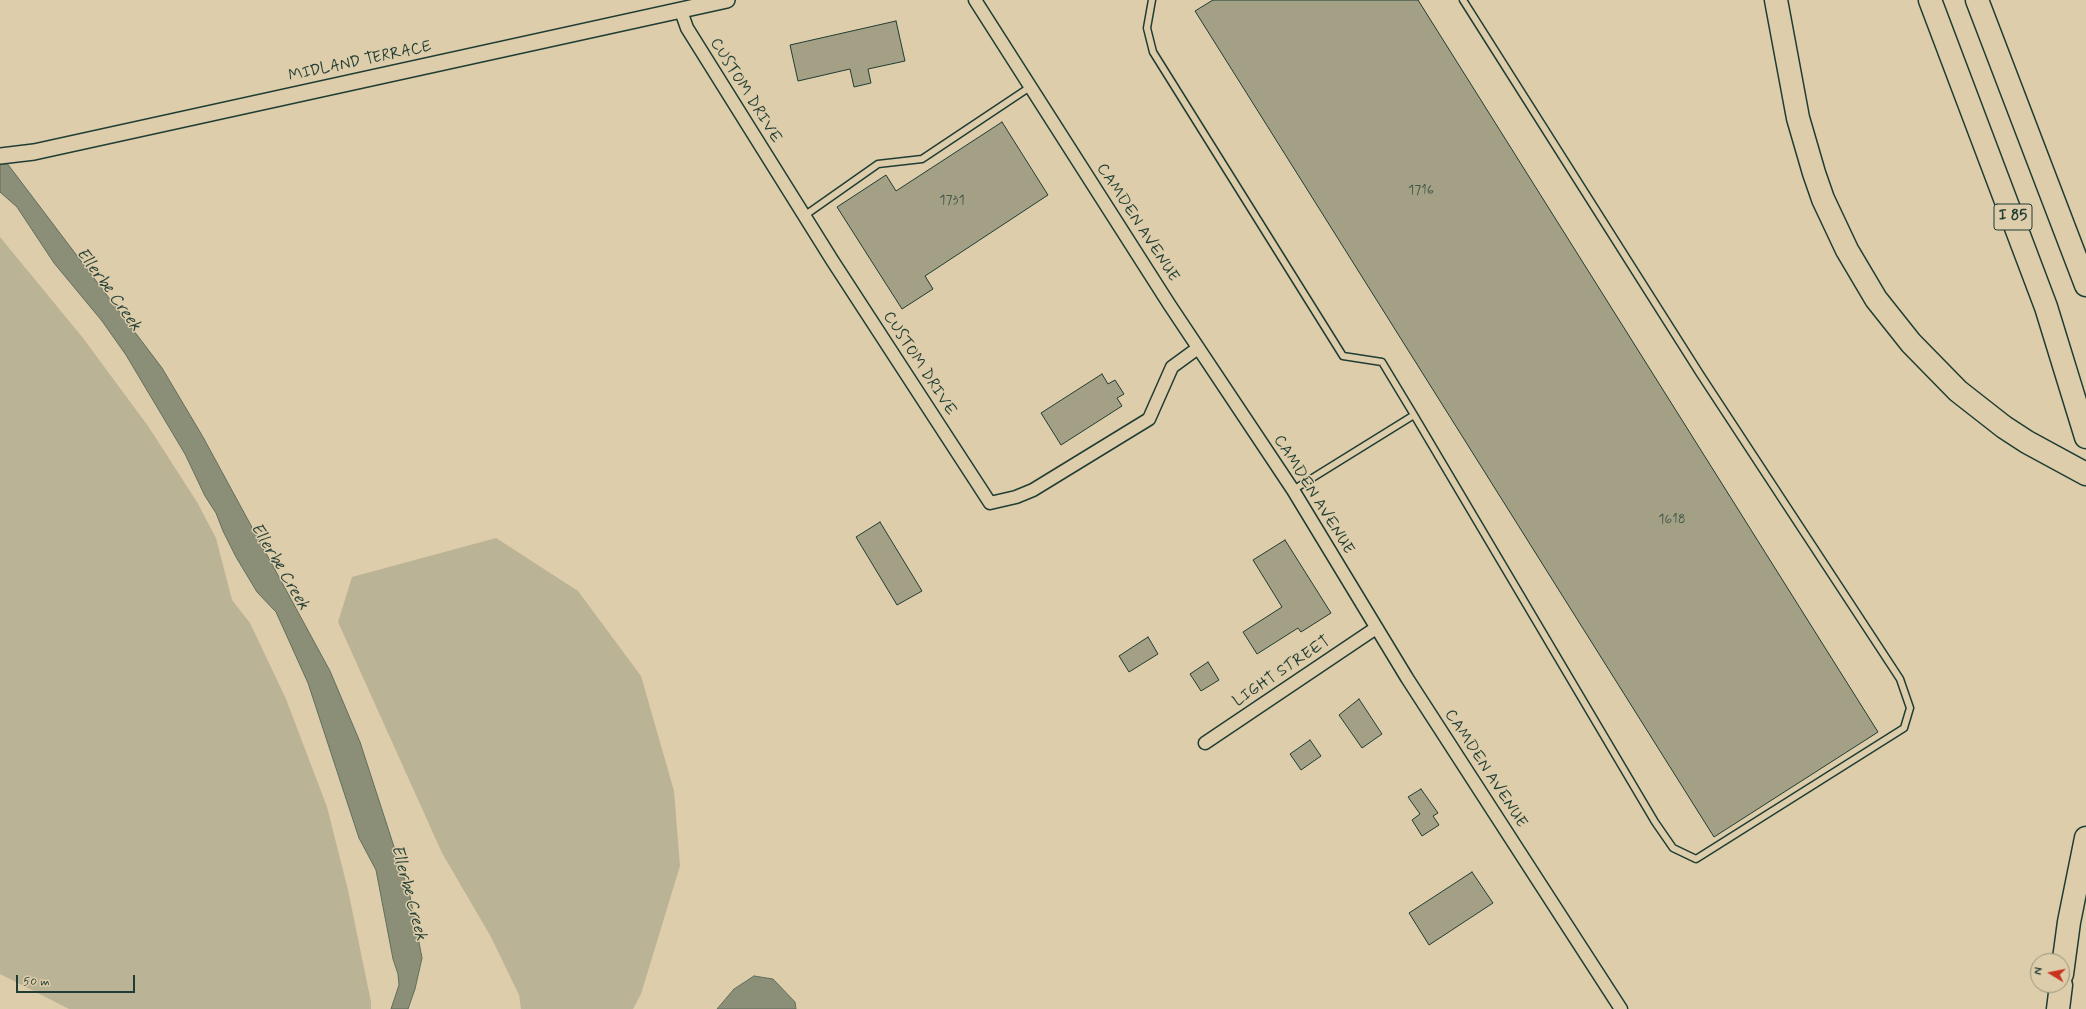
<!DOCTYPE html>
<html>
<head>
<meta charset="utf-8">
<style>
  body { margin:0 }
  #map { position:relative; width:2086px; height:1009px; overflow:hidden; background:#decdaa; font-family:Mynerve,sans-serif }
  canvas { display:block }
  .north { position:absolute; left:2030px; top:953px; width:40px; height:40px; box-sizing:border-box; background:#decdaa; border:1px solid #92937b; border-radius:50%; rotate:280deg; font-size:11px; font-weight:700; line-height:16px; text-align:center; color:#1f3d34 }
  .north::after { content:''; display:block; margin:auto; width:14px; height:18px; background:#c8321e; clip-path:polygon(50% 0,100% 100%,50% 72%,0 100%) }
  .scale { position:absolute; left:16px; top:975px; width:119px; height:18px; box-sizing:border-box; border:2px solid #1f3d34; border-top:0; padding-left:5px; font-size:12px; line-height:14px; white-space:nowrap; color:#1f3d34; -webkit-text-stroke:3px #decdaa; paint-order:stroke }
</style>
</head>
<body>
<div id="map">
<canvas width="2086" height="1009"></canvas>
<div class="north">N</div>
<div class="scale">50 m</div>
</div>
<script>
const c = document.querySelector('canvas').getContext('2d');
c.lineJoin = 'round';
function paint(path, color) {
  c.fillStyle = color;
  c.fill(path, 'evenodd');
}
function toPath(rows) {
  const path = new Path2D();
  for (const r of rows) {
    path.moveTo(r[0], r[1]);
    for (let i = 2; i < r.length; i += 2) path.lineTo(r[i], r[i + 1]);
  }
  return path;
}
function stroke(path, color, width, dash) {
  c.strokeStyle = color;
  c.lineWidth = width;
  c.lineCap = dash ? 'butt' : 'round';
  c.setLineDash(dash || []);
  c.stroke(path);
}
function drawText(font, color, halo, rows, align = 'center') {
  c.font = font + ' Mynerve,sans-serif';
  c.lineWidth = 3;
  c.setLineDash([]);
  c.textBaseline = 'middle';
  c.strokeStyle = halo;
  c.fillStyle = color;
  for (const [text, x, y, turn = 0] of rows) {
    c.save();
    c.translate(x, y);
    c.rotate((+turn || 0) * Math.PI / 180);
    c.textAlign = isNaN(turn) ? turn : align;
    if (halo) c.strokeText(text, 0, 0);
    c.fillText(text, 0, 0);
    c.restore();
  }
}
const green = toPath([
  [0,237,83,338,148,426,197,502,216,538,232,600,250,623,286,699,327,807,348,890,371,1002,371,1009,69,1009,0,974],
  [496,538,578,591,641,676,674,791,680,866,641,994,633,1009,521,1009,519,995,491,937,442,853,338,622,352,577]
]);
const water = toPath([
  [0,154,162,368,203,437,330,671,360,742,410,896,422,958,415,989,408,1009,391,1009,399,985,398,974,393,959,376,870,359,838,308,683,276,612,257,592,236,557,223,531,216,513,205,496,185,454,126,355,102,321,54,263,17,207,0,192,0,154],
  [754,976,773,979,795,1002,796,1009,717,1009,734,989,754,976]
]);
const building = toPath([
  [1213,0,1418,0,1878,732,1714,837,1195,11,1213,0],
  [896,21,905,61,868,69,871,83,854,87,850,69,798,81,790,45,896,21],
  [1002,122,1048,195,925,276,933,289,902,309,837,207,886,175,896,191,1002,122],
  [1102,374,1108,384,1115,380,1124,394,1117,398,1122,406,1061,445,1041,413,1102,374],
  [880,522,922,591,897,605,856,537,880,522],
  [1285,540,1331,613,1301,632,1298,628,1257,654,1243,632,1282,607,1253,560,1285,540],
  [1148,637,1158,654,1129,672,1119,656,1148,637],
  [1208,662,1219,680,1201,691,1190,674,1208,662],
  [1359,699,1382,734,1362,748,1339,715,1359,699],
  [1310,740,1321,756,1301,770,1290,754,1310,740],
  [1421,789,1438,813,1433,816,1439,825,1422,836,1412,820,1420,814,1408,797,1421,789],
  [1472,872,1493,903,1429,945,1409,913,1472,872]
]);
const service = toPath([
  [1152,0,1147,28,1153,52,1343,356,1382,362,1414,415],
  [804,216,878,164,922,159,1030,87],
  [1293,490,1414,415,1655,822,1673,848,1696,859,1904,728,1910,708,1900,679,1700,374,1463,0]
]);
const minor = toPath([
  [975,0,1169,304,1293,490,1407,678,1621,1009],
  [681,11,687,28,832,260,990,503,1016,497,1033,490,1149,419,1172,367,1198,348],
  [1205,743,1376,628]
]);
const tertiary = toPath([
  [0,156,34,152,727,0]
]);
const motorway = toPath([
  [1776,0,1798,118,1814,173,1823,199,1847,250,1876,299,1911,343,1958,391,2004,427,2027,442,2086,474],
  [1930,0,2046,307,2086,437],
  [1977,0,2086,285],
  [2062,974,2069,922,2086,838],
  [2058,1009,2061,985]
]);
const numberNames = [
  ["1716",1421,191],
  ["1731",952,201],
  ["1618",1672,520]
];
const shields = [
  [2013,217,38]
];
const shieldNames = [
  ["I 85",2013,217]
];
const streetNames = [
  ["MIDLAND TERRACE",360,62,-12],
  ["CUSTOM DRIVE",745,91,58],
  ["CAMDEN AVENUE",1137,223,57],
  ["CUSTOM DRIVE",919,364,57],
  ["CAMDEN AVENUE",1313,495,58],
  ["LIGHT STREET",1282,672,-34],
  ["CAMDEN AVENUE",1485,769,57]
];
const waterNames = [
  ["Ellerbe Creek",108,290,54],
  ["Ellerbe Creek",279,567,59],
  ["Ellerbe Creek",408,893,75]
];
paint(green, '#bbb395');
paint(water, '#8c8f78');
stroke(water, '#606e5d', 1);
paint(building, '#a3a085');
stroke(building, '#1f3d34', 1);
stroke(service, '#1f3d34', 9);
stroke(minor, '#1f3d34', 15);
stroke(tertiary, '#1f3d34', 18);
stroke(motorway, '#1f3d34', 25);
stroke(service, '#decdaa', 6);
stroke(minor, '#decdaa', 12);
stroke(tertiary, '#decdaa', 15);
stroke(motorway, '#decdaa', 22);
drawText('14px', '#405648', null, numberNames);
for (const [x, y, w] of shields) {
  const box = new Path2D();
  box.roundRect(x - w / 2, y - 13, w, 26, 3);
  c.fillStyle = '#decdaa';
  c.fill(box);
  stroke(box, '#1f3d34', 1);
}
drawText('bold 15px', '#1f3d34', null, shieldNames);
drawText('16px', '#1f3d34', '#decdaa', streetNames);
drawText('italic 17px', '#2a453b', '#decdaa', waterNames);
</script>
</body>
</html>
